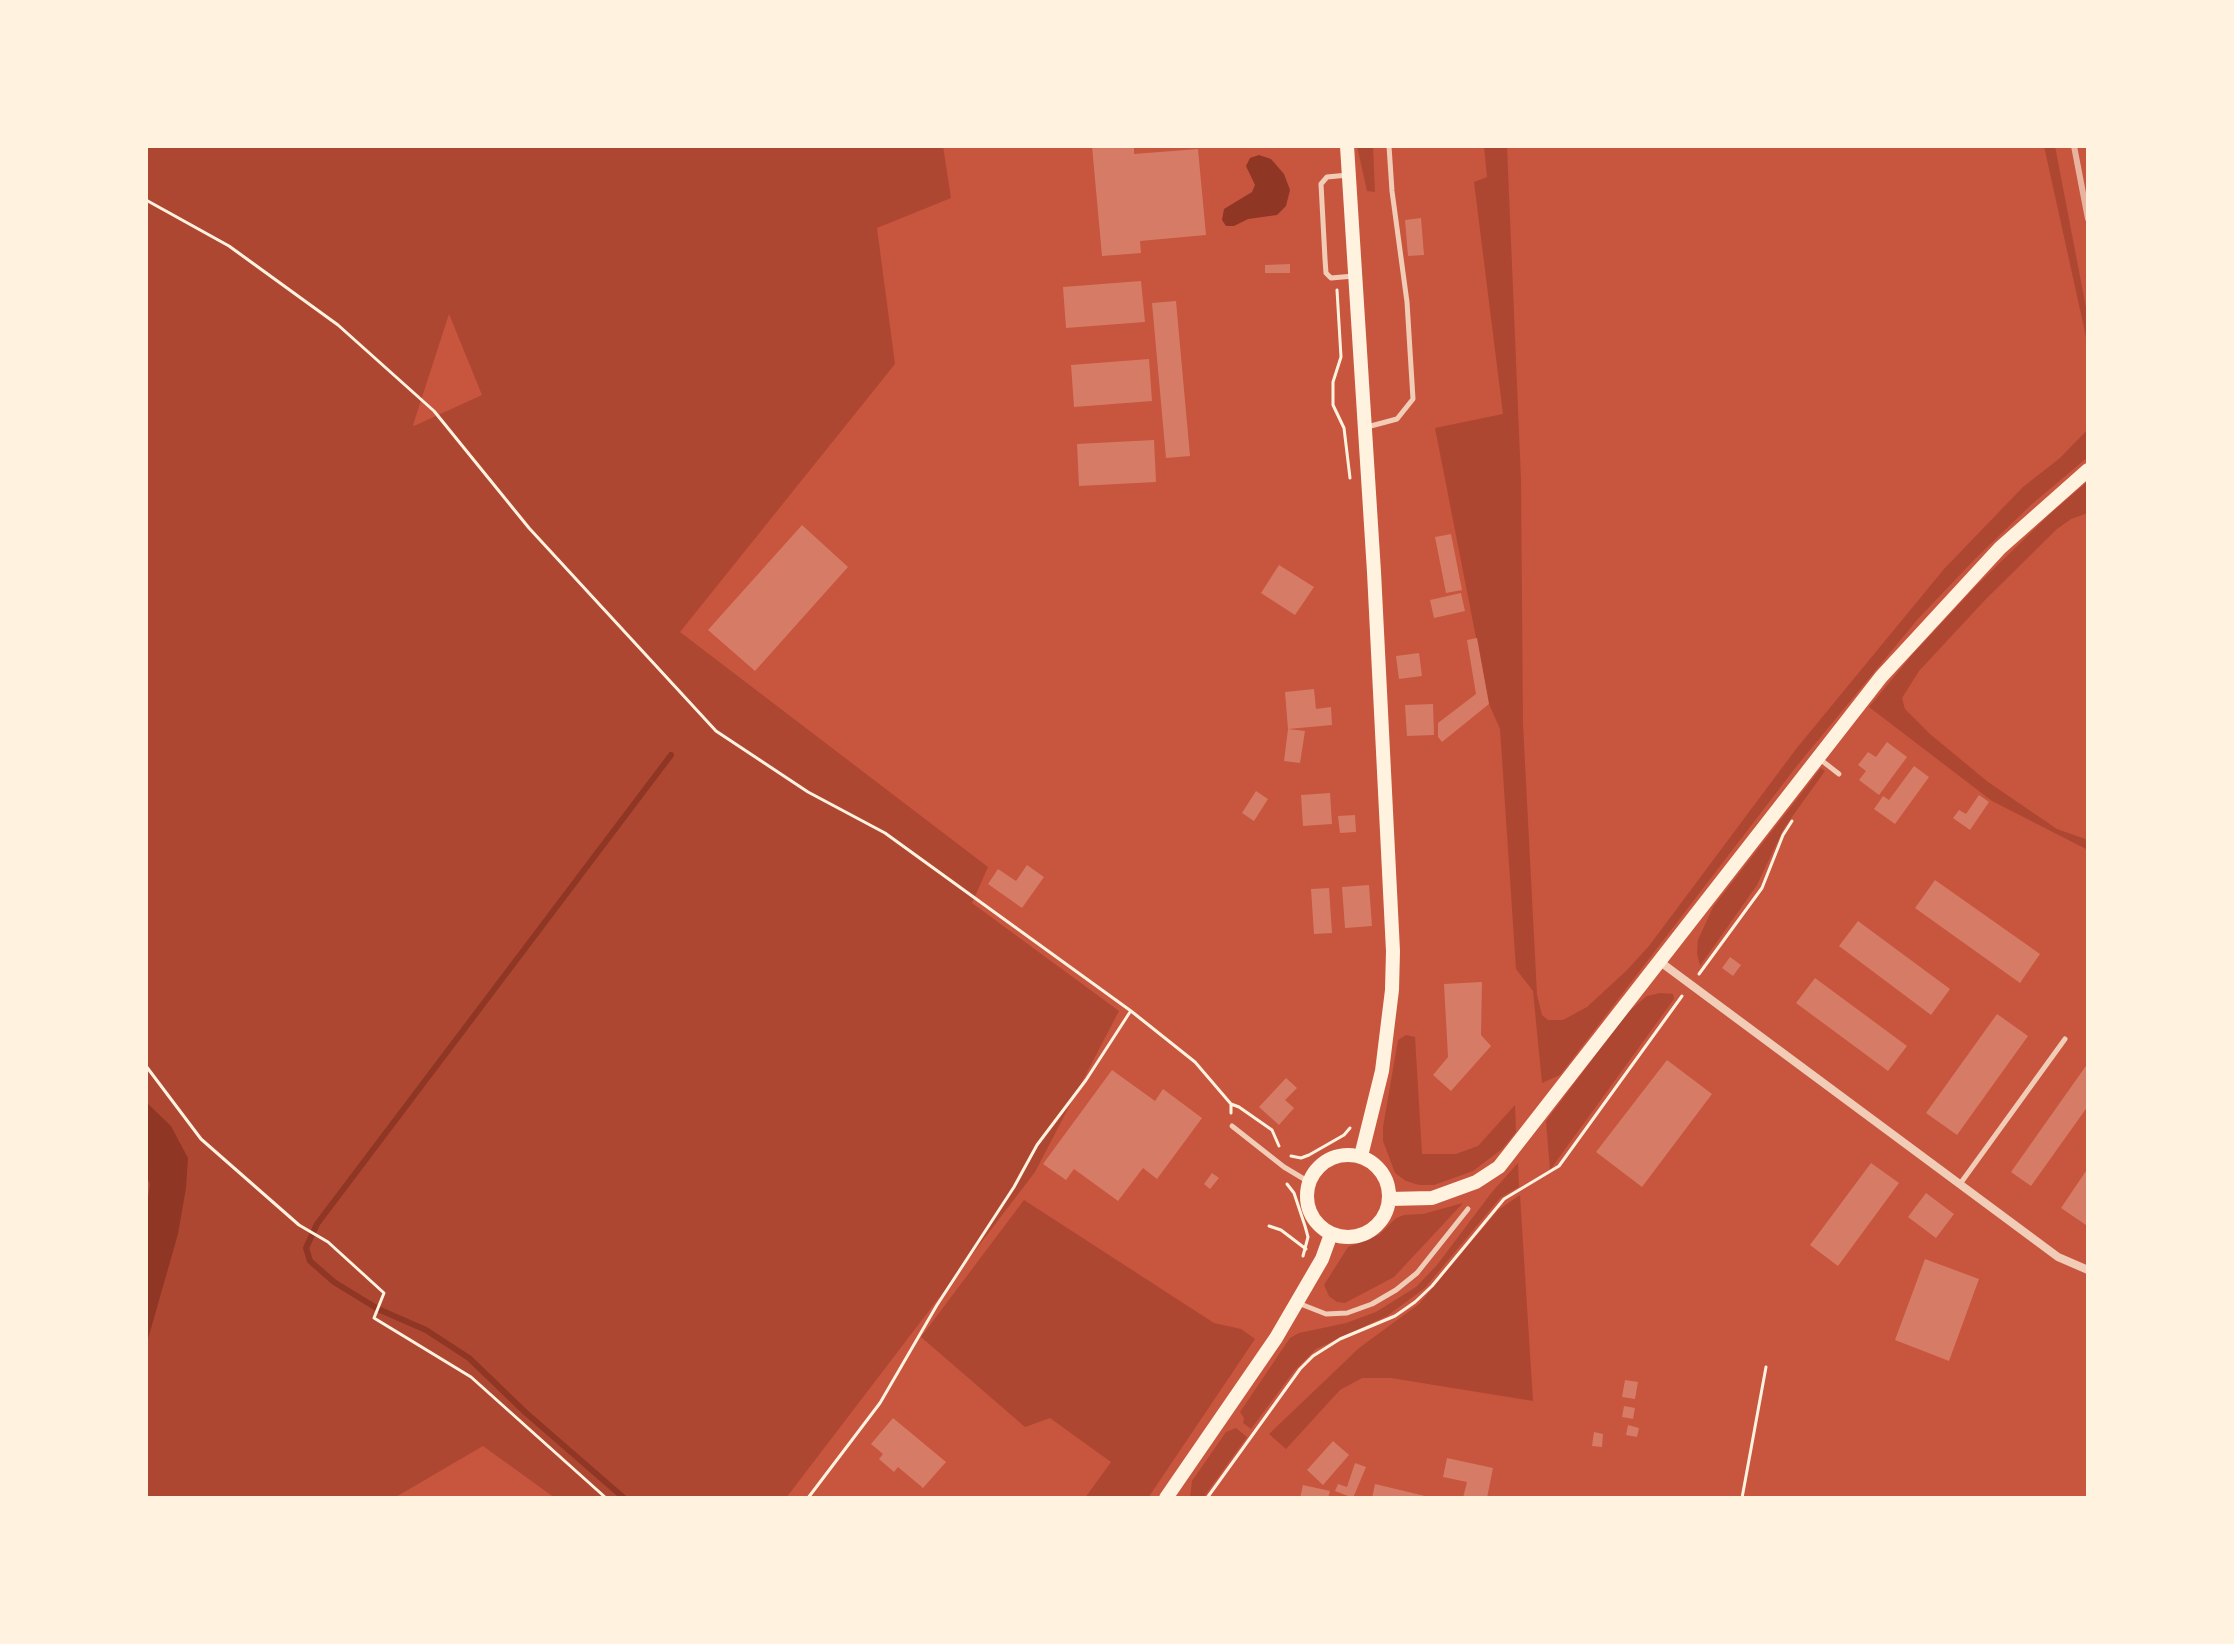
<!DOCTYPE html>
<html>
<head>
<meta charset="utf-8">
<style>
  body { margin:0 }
  #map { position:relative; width:2234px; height:1644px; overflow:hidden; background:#c8553d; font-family:Helvetica,sans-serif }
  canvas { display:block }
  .frame { position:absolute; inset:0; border:148px solid #fff3e0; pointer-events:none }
</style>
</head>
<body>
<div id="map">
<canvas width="2234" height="1644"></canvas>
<div class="frame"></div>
</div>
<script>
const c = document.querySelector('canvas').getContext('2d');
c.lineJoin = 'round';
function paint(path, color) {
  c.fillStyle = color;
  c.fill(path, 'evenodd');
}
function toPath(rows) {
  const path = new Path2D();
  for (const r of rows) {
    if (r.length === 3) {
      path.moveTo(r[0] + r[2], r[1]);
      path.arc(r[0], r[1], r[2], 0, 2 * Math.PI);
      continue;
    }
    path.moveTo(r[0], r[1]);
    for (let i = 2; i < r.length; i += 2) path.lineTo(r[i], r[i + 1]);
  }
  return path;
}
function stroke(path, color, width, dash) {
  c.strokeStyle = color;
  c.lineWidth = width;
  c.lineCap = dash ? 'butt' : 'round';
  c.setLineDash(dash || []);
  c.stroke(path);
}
const green = toPath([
  [146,146,943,146,951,198,877,228,895,364,680,632,988,867,972,903,1119,1011,1035,1172,786,1498,555,1498,483,1446,394,1498,146,1498],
  [449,314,482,395,414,426,413,425],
  [1357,146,1373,146,1375,192,1367,191],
  [1484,146,1507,146,1521,480,1523,724,1537,995,1542,1015,1548,1020,1563,1020,1587,1007,1626,971,1649,946,1796,749,1944,569,2023,487,2060,458,2088,429,2088,457,2032,504,1976,558,1917,620,1796,767,1560,1075,1542,1083,1533,991,1516,969,1500,729,1489,704,1435,428,1503,414,1474,182,1487,177],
  [2044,146,2055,146,2088,318,2088,346],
  [2088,481,2088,513,2071,519,2057,529,1985,600,1919,671,1902,698,1905,709,1930,734,1988,782,2057,829,2088,840,2088,850,1992,801,1869,707,1912,655,1976,586,2050,514],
  [1821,768,1825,771,1784,828,1757,885,1700,966,1697,953,1698,940,1713,907],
  [1660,993,1673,994,1674,999,1550,1170,1546,1121,1628,1012,1647,996],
  [1406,1035,1415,1037,1422,1154,1456,1154,1478,1146,1515,1105,1516,1132,1502,1149,1473,1171,1434,1185,1419,1185,1406,1181,1395,1173,1383,1141,1383,1127,1398,1040],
  [1518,1163,1519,1187,1500,1198,1425,1288,1387,1316,1316,1349,1294,1371,1251,1429,1243,1423,1244,1418,1240,1412,1290,1338,1299,1333,1346,1323,1376,1312,1416,1287,1437,1265,1492,1192],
  [1520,1195,1533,1401,1391,1378,1362,1378,1340,1390,1286,1449,1269,1434,1359,1348,1419,1304,1498,1210],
  [1024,1200,1214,1323,1241,1329,1255,1339,1148,1498,1085,1498,1111,1462,1050,1418,1025,1427,921,1337],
  [1463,1203,1394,1277,1345,1303,1337,1302,1329,1296,1324,1285,1348,1247,1379,1235,1396,1218,1404,1215,1423,1214],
  [1236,1428,1247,1437,1203,1498,1190,1498,1192,1481,1226,1432]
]);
const water = toPath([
  [1259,155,1271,159,1284,174,1290,190,1286,206,1277,215,1248,219,1234,226,1226,226,1222,220,1224,209,1252,192,1255,185,1246,166,1250,158],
  [146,1102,171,1126,188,1158,186,1188,178,1234,146,1346,146,1210,150,1184,146,1175]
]);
const stream = toPath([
  [624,1498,525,1412,469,1358,426,1330,378,1309,334,1282,310,1261,306,1248,317,1224,671,755]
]);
const building = toPath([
  [1092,146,1134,146,1134,154,1198,149,1206,235,1140,241,1141,253,1102,256],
  [1421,218,1424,255,1408,256,1405,220],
  [1290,264,1290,273,1265,273,1265,265],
  [1141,281,1145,322,1066,328,1063,287],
  [1176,301,1190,456,1166,458,1152,303],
  [1149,359,1152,401,1074,407,1071,365],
  [1154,440,1156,482,1079,486,1077,444],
  [802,525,848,567,755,671,708,630],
  [1451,534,1462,590,1446,593,1435,537],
  [1279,565,1314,587,1295,615,1261,593],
  [1461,593,1465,611,1434,618,1430,600],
  [1477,638,1489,704,1442,742,1438,737,1438,723,1476,694,1467,640],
  [1419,653,1422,676,1399,679,1396,656],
  [1314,689,1316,709,1331,707,1332,725,1288,729,1285,692],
  [1433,704,1434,735,1407,736,1405,705],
  [1288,729,1305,731,1300,763,1284,761],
  [1887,742,1907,757,1879,795,1859,780,1866,771,1858,765,1868,752,1876,757],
  [1914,766,1929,777,1895,824,1874,809,1883,796,1889,800],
  [1256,791,1268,799,1254,821,1242,813],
  [1330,793,1332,824,1303,826,1301,795],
  [1979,795,1989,802,1970,830,1953,818,1959,810,1966,814],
  [1355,815,1356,832,1340,833,1338,816],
  [1027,865,1044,877,1022,908,988,884,998,869,1016,881],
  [1935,880,2040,954,2020,983,1915,908],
  [1369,885,1372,926,1345,928,1342,887],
  [1329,888,1332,933,1314,934,1311,889],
  [1858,921,1950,989,1931,1015,1839,946],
  [1730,957,1741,965,1733,976,1722,968],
  [1815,978,1907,1046,1888,1071,1796,1003],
  [1482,982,1481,1035,1491,1046,1451,1091,1433,1075,1448,1057,1444,984],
  [1997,1014,2028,1036,1957,1135,1926,1113],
  [1667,1060,1712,1094,1642,1187,1596,1152],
  [2088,1063,2088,1106,2031,1186,2011,1172],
  [1112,1070,1155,1101,1163,1089,1202,1118,1157,1179,1143,1168,1118,1201,1074,1169,1066,1180,1043,1164],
  [1286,1078,1297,1088,1285,1100,1294,1108,1279,1125,1259,1107],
  [1871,1163,1899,1183,1838,1266,1810,1245],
  [2088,1168,2088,1223,2086,1225,2061,1208],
  [1212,1173,1219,1178,1210,1189,1204,1184],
  [1926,1193,1954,1214,1936,1238,1908,1217],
  [1925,1259,1979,1279,1949,1361,1895,1340],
  [1625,1380,1638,1382,1635,1399,1622,1397],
  [1624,1406,1635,1408,1633,1419,1622,1417],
  [893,1418,946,1462,923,1488,898,1467,894,1472,879,1459,883,1454,871,1444],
  [1628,1425,1639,1428,1637,1437,1626,1435],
  [1594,1432,1603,1434,1602,1447,1592,1446],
  [1333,1441,1349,1455,1323,1485,1307,1470],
  [1447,1458,1493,1468,1487,1498,1463,1498,1467,1482,1443,1477],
  [1355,1463,1366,1467,1353,1498,1335,1491,1338,1484,1347,1487],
  [1375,1484,1425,1496,1425,1498,1372,1498],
  [1303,1485,1330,1491,1328,1498,1300,1498]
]);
const path = toPath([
  [146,200,229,246,338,325,434,411,529,528,716,731,808,792,885,833,1131,1011,1195,1062,1231,1104,1231,1113],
  [1337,290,1341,357,1333,382,1333,405,1344,428,1350,478],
  [1699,974,1762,888,1783,835,1792,821],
  [146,1066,201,1139,299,1225,328,1242,384,1293,374,1318,471,1377,606,1498],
  [1231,1104,1239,1107,1272,1130,1279,1146],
  [1291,1156,1301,1158,1309,1155,1344,1135,1350,1128],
  [1287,1184,1294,1193,1305,1226,1308,1237,1303,1256],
  [1269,1226,1281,1230,1306,1249],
  [808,1498,880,1403,937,1305,1014,1187,1037,1145,1086,1080,1130,1012],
  [1207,1498,1300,1369,1313,1356,1340,1339,1395,1316,1415,1302,1432,1286,1504,1199,1559,1166,1682,996],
  [1742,1498,1766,1367]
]);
const service = toPath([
  [1348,175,1327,177,1321,184,1325,259,1326,273,1331,278,1354,276],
  [1367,427,1397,419,1413,399,1407,302,1392,191,1389,146],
  [1821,760,1839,774],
  [1232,1126,1284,1167,1309,1182],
  [1960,1184,2065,1039],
  [1298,1303,1326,1314,1347,1313,1372,1304,1396,1290,1417,1273,1468,1209]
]);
const minor = toPath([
  [1659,961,2058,1257,2088,1270]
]);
const secondary = toPath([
  [1347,146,1374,572,1393,951,1392,990,1382,1071,1361,1156],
  [1348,1196,41],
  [1389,1199,1432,1198,1476,1182,1499,1167,1881,677,2000,548,2088,470],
  [1166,1498,1276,1338,1322,1259,1331,1234]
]);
const rail = toPath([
  [2074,146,2088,219]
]);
paint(green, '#ae4732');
paint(water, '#8f3625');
stroke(stream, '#8f3625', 6);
paint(building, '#d67c66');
stroke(path, '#fff3e0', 3);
stroke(service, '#f1ccb7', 5);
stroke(minor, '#f1ccb7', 8);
stroke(secondary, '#fff3e0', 14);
stroke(rail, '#e9b49f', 6);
</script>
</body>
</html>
